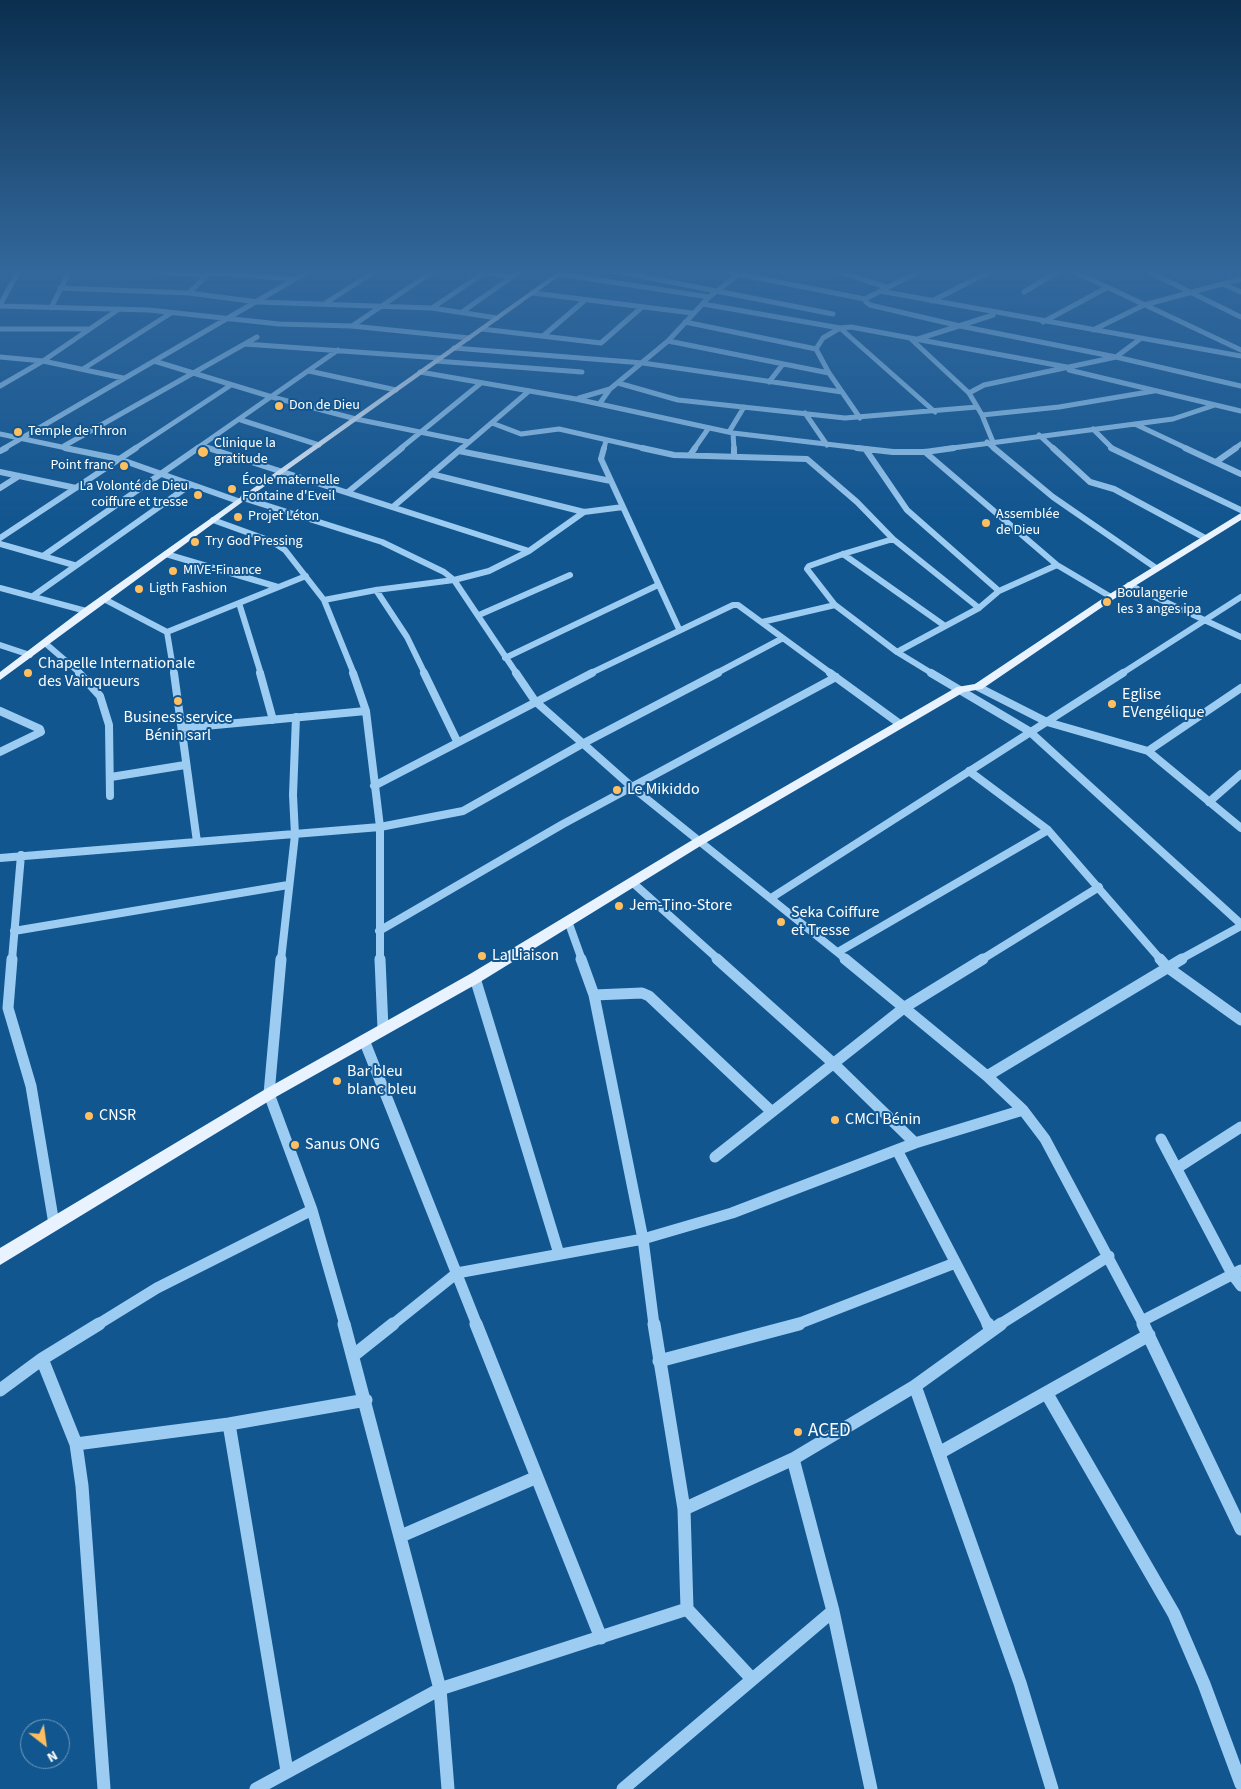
<!DOCTYPE html>
<html>
<head>
<meta charset="utf-8">
<style>
  body { margin:0 }
  #map { position:relative; width:1241px; height:1789px; overflow:hidden; background:#125690; font-family:"Source Sans 3",sans-serif }
  canvas { display:block }
  .north { position:absolute; left:20px; top:1719px; width:50px; height:50px; box-sizing:border-box; background:#125690; border:1px solid #719abc; border-radius:50%; rotate:150deg; font-size:14px; font-weight:700; line-height:20px; text-align:center; color:#fff }
  .north::after { content:''; display:block; margin:auto; width:18px; height:22px; background:#ffbf5e; clip-path:polygon(50% 0,100% 100%,50% 72%,0 100%) }
</style>
</head>
<body>
<div id="map">
<canvas width="1241" height="1789"></canvas>
<div class="north">N</div>
</div>
<script>
const c = document.querySelector('canvas').getContext('2d');
c.lineJoin = 'round';
function toPath(rows) {
  const path = new Path2D();
  for (const r of rows) {
    path.moveTo(r[0], r[1]);
    for (let i = 2; i < r.length; i += 2) path.lineTo(r[i], r[i + 1]);
  }
  return path;
}
function stroke(path, color, width, dash) {
  c.strokeStyle = color;
  c.lineWidth = width;
  c.lineCap = dash ? 'butt' : 'round';
  c.setLineDash(dash || []);
  c.stroke(path);
}
function paint(path, color) {
  c.fillStyle = color;
  c.fill(path, 'evenodd');
}
function drawText(font, color, halo, rows, align = 'center') {
  c.font = font + ' "Source Sans 3",sans-serif';
  c.lineWidth = 4;
  c.setLineDash([]);
  c.textBaseline = 'middle';
  c.strokeStyle = halo;
  c.fillStyle = color;
  for (const [text, x, y, turn = 0] of rows) {
    c.save();
    c.translate(x, y);
    c.rotate((+turn || 0) * Math.PI / 180);
    c.textAlign = isNaN(turn) ? turn : align;
    if (halo) c.strokeText(text, 0, 0);
    c.fillText(text, 0, 0);
    c.restore();
  }
}
const minorFar4 = toPath([
  [153,272,208,275],
  [479,272,511,277],
  [620,272,833,314],
  [728,272,865,299],
  [840,272,886,287],
  [918,272,865,299,866,302,870,305,960,326,1116,357,1241,386],
  [1075,272,1241,350],
  [1149,272,1241,317],
  [210,273,296,279],
  [559,274,709,297],
  [1223,284,1241,292],
  [60,288,189,293,258,302,432,308,497,318],
  [880,291,1241,356],
  [1024,292,1057,272],
  [189,293,210,272],
  [533,293,692,313],
  [932,301,989,272],
  [324,304,374,272],
  [703,304,840,328,851,327,1072,368],
  [0,305,18,272],
  [0,306,149,310,279,324,352,326,469,338],
  [51,308,69,272],
  [432,308,484,273],
  [462,312,519,272],
  [685,322,816,349],
  [1043,322,1108,287],
  [352,326,432,272],
  [0,329,88,329],
  [482,329,601,343,642,307],
  [1093,330,1144,305,1241,279],
  [543,336,584,301],
  [911,339,969,393,982,415,993,442],
  [918,339,993,315],
  [668,341,829,373],
  [245,344,440,358],
  [454,348,643,363,842,392],
  [0,357,43,361,123,378],
  [154,361,272,397,356,419,469,442],
  [436,361,582,372],
  [83,369,171,313],
  [1069,370,1241,411],
  [309,371,396,390],
  [420,372,576,399,733,433,868,449],
  [769,382,783,364],
  [618,383,678,400,845,418,977,407],
  [0,386,43,361,119,309],
  [969,393,984,385,1116,357,1140,339],
  [579,398,610,389],
  [600,403,610,389,668,341,709,297,739,274],
  [805,413,827,445],
  [982,415,1059,407,1154,391],
  [860,418,829,373,816,349,823,338,840,328,935,412],
  [241,420,319,445],
  [492,423,521,434,559,429,647,449],
  [1137,425,1188,449],
  [1093,429,1113,449],
  [729,432,744,407],
  [733,433,734,449],
  [0,434,71,449],
  [1039,435,1054,449],
  [987,442,995,449],
  [64,446,257,337],
  [203,446,212,449],
  [3,449,307,272],
  [134,449,231,385],
  [196,449,338,350],
  [400,449,481,383],
  [461,449,529,391],
  [604,449,606,440],
  [694,449,708,429],
  [945,449,1173,419,1215,405],
  [1234,449,1241,444]
]);
const minorFar3 = toPath([
  [65,448,119,459,238,501],
  [208,448,529,551],
  [604,448,601,459,679,629],
  [642,448,674,455,807,459,857,502,893,539,979,608],
  [734,448,734,455],
  [857,448,893,452,925,452,954,448],
  [994,448,1053,497,1156,568],
  [1053,448,1090,482,1114,489,1205,538],
  [1111,448,1241,510],
  [1185,448,1241,474],
  [866,450,907,510,999,591],
  [0,451,6,448],
  [459,451,611,481],
  [925,452,1057,565,1111,597],
  [690,455,695,448],
  [1216,462,1236,448],
  [0,472,76,488],
  [431,474,584,512,623,507],
  [0,488,19,476],
  [348,492,402,448],
  [243,498,382,542,444,572,454,580,517,674],
  [394,506,462,448],
  [213,520,271,541,285,550,324,600,354,674],
  [0,538,136,448],
  [893,539,843,554,809,566,807,569,835,605,897,652,933,674],
  [0,544,74,565],
  [166,554,278,587],
  [843,554,945,626],
  [43,556,198,448],
  [1129,585,1241,637],
  [0,588,86,611],
  [376,590,407,637,425,674],
  [33,596,190,485],
  [104,599,167,632,306,576],
  [324,600,376,590,454,580,489,571,529,551,584,512],
  [239,603,261,674],
  [479,615,570,575],
  [762,622,835,605],
  [167,632,174,674],
  [45,643,81,674],
  [0,645,30,655],
  [897,652,979,608,999,591,1057,565],
  [505,658,658,585],
  [589,674,733,605,738,605,832,674],
  [715,674,783,638],
  [1121,674,1241,597]
]);
const minorFar2 = toPath([
  [79,673,100,696,109,725,110,796],
  [174,673,197,842],
  [260,673,273,720],
  [353,673,366,711,380,827,380,960],
  [424,673,457,741],
  [516,673,535,701,632,787,847,960],
  [830,673,900,724],
  [931,673,1029,731,1241,924],
  [978,687,1047,722,1148,751,1241,828],
  [0,711,40,729,41,732,0,752],
  [183,728,366,711],
  [1148,751,1241,688],
  [969,771,1048,830,1161,960],
  [111,777,185,765],
  [374,786,592,673],
  [1209,802,1241,774],
  [0,858,380,827,463,811,582,744,718,673],
  [632,882,719,960],
  [771,898,1123,673],
  [568,921,582,960],
  [14,931,288,885],
  [379,931,563,824,836,677],
  [838,952,1048,830],
  [12,960,21,855],
  [281,960,295,835,293,795,296,717],
  [981,960,1099,887],
  [1179,960,1241,926]
]);
const minorFar1 = toPath([
  [12,959,8,1008,31,1086,54,1224],
  [281,959,269,1094,312,1210,345,1325],
  [380,959,383,1029],
  [581,959,594,995,643,1239,654,1325],
  [717,959,833,1063,915,1143],
  [845,959,987,1076,1023,1110,1045,1139,1144,1325],
  [1160,959,1167,967,1241,1020],
  [475,978,559,1254],
  [594,995,642,993,649,996,772,1112],
  [364,1040,477,1325],
  [987,1076,1182,959],
  [1161,1139,1232,1274,1241,1286],
  [897,1150,988,1325],
  [715,1157,905,1007,983,959],
  [1177,1168,1241,1127],
  [1142,1321,1241,1270],
  [97,1325,157,1288,312,1210],
  [392,1325,457,1273,643,1239,732,1213,915,1143,1023,1110],
  [795,1325,955,1263],
  [999,1325,1109,1256]
]);
const minor = toPath([
  [344,1324,440,1689,448,1789],
  [476,1324,601,1638],
  [654,1324,684,1509,687,1609],
  [988,1324,991,1330],
  [1143,1324,1241,1529],
  [354,1355,393,1324],
  [42,1359,76,1444,82,1486,104,1789],
  [659,1361,799,1324],
  [915,1386,1020,1683,1052,1789],
  [0,1390,42,1359,99,1324],
  [1047,1394,1174,1614,1204,1684,1241,1784],
  [229,1424,287,1771],
  [76,1444,229,1424,366,1400],
  [939,1453,1149,1335],
  [793,1459,833,1611,871,1789],
  [684,1509,793,1459,915,1386,1001,1324],
  [401,1536,537,1477],
  [256,1789,440,1689,687,1609,752,1679],
  [623,1789,833,1611]
]);
const major = toPath([
  [558,272,565,272,241,503,0,680,0,672,83,609,558,272],
  [1241,513,1241,520,1114,599,982,689,964,692,702,845,480,982,274,1098,0,1265,0,1248,264,1090,470,974,694,839,957,687,975,684,1108,595,1241,513]
]);
const markers = [
  [279,406,5,"#ffbf5e"],
  [18,432,5,"#ffbf5e"],
  [203,452,6,"#ffbf5e"],
  [124,466,5,"#ffbf5e"],
  [232,489,5,"#ffbf5e"],
  [198,495,5,"#ffbf5e"],
  [238,517,5,"#ffbf5e"],
  [986,523,5,"#ffbf5e"],
  [195,542,5,"#ffbf5e"],
  [173,571,5,"#ffbf5e"],
  [139,589,5,"#ffbf5e"],
  [1107,602,5,"#ffbf5e"],
  [28,673,5,"#ffbf5e"],
  [178,701,5,"#ffbf5e"],
  [1112,704,5,"#ffbf5e"],
  [617,790,5,"#ffbf5e"],
  [619,906,5,"#ffbf5e"],
  [781,922,5,"#ffbf5e"],
  [482,956,5,"#ffbf5e"],
  [337,1081,5,"#ffbf5e"],
  [89,1116,5,"#ffbf5e"],
  [835,1120,5,"#ffbf5e"],
  [295,1145,5,"#ffbf5e"],
  [798,1432,5,"#ffbf5e"]
];
const farPoinames = [
  ["Don de Dieu",289,406],
  ["Temple de Thron",28,432],
  ["Clinique la",214,444],
  ["gratitude",214,460],
  ["Point franc",114,466,"right"],
  ["École maternelle",242,481],
  ["Fontaine d'Eveil",242,497],
  ["La Volonté de Dieu",188,487,"right"],
  ["coiffure et tresse",188,503,"right"],
  ["Assemblée",996,515],
  ["de Dieu",996,531],
  ["Projet Léton",248,517],
  ["Try God Pressing",205,542],
  ["MIVE-Finance",183,571],
  ["Ligth Fashion",149,589],
  ["Boulangerie",1117,594],
  ["les 3 anges ipa",1117,610]
];
const poiNames = [
  ["Chapelle Internationale",38,664],
  ["des Vainqueurs",38,682],
  ["Eglise",1122,695],
  ["EVengélique",1122,713],
  ["Business service",178,718,"center"],
  ["Bénin sarl",178,736,"center"],
  ["Le Mikiddo",627,790],
  ["Jem-Tino-Store",629,906],
  ["Seka Coiffure",791,913],
  ["et Tresse",791,931],
  ["La Liaison",492,956],
  ["Bar bleu",347,1072],
  ["blanc bleu",347,1090],
  ["CNSR",99,1116],
  ["CMCI Bénin",845,1120],
  ["Sanus ONG",305,1145]
];
const nearPoinames = [
  ["ACED",808,1432]
];
stroke(minorFar4, '#9dccf2', 5);
stroke(minorFar3, '#9dccf2', 6);
stroke(minorFar2, '#9dccf2', 8);
stroke(minorFar1, '#9dccf2', 11);
stroke(minor, '#9dccf2', 13);
paint(major, '#e8f3ff');
const sky = c.createLinearGradient(0, 0, 0, 522);
sky.addColorStop(0, '#0a2f4f');
sky.addColorStop(0.52, '#33689c');
sky.addColorStop(1, '#33689c00');
c.fillStyle = sky;
c.fillRect(0, 0, 1241, 522);
for (const [x, y, r, color] of markers) {
  const dot = new Path2D();
  dot.arc(x, y, r, 0, 2 * Math.PI);
  c.fillStyle = color;
  c.fill(dot);
  stroke(dot, '#125690', 2);
}
drawText('14px', '#fff', '#125690', farPoinames, 'left');
drawText('16px', '#fff', '#125690', poiNames, 'left');
drawText('19px', '#fff', '#125690', nearPoinames, 'left');
</script>
</body>
</html>
